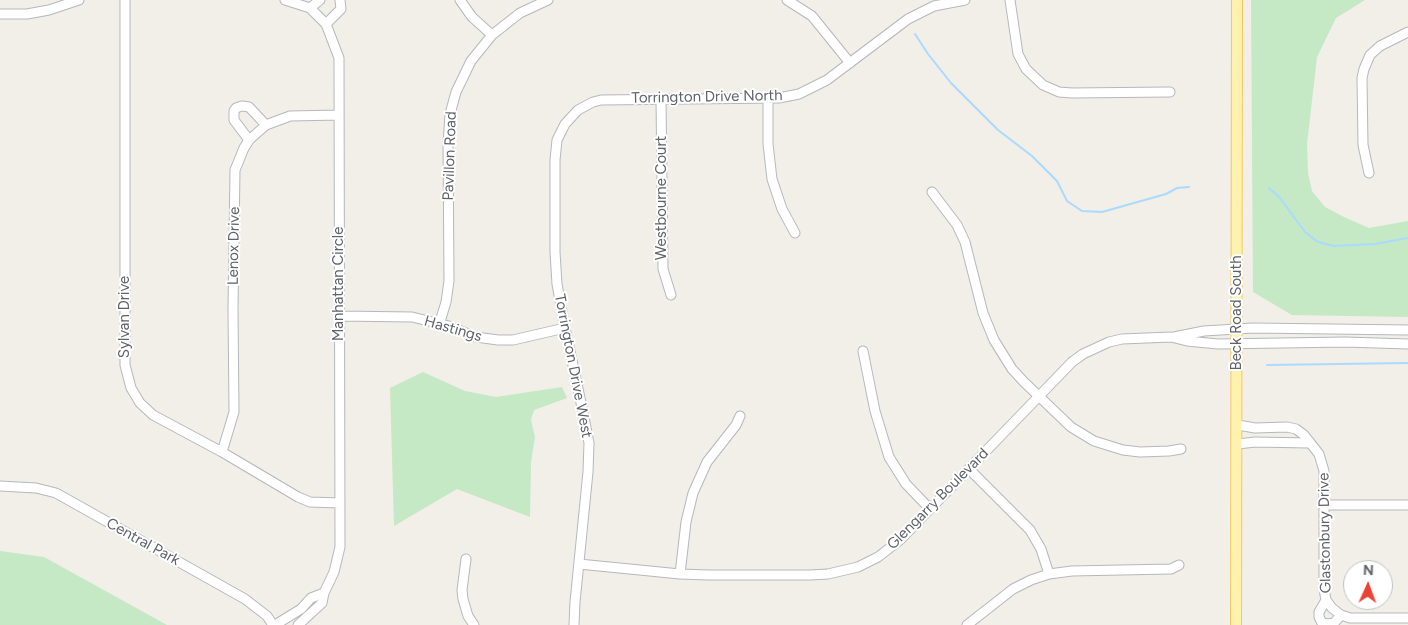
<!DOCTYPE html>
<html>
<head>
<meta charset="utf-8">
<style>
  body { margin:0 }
  #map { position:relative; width:1408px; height:625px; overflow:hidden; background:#f1efe8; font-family:Figtree,sans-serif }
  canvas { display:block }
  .north { position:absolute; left:1343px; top:560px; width:50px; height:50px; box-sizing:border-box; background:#fff; border:1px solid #bfc1c3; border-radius:50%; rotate:2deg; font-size:14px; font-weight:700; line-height:20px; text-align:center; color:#5f6368 }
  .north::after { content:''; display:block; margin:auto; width:18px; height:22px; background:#ea4335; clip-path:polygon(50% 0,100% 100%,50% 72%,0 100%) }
</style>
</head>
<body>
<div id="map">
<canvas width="1408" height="625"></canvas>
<div class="north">N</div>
</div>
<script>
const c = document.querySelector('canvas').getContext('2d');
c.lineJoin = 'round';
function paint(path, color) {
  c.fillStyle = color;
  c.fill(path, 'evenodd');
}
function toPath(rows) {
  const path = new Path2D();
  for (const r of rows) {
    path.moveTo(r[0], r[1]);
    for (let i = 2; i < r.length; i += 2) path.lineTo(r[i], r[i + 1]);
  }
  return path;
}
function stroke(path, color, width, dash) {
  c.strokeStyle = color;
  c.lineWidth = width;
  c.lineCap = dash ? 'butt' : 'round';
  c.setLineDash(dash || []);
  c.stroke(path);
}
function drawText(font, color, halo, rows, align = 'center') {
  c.font = font + ' Figtree,sans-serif';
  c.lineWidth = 4;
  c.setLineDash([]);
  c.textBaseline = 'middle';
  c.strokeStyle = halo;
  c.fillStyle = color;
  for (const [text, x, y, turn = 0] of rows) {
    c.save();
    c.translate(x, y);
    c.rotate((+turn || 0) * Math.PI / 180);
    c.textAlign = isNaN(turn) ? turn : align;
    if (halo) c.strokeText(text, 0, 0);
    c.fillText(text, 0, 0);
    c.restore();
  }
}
const green = toPath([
  [1251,0,1365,0,1336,18,1317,57,1307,144,1308,173,1312,191,1325,207,1344,217,1369,228,1408,221,1408,317,1292,315,1253,292],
  [423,372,465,391,496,397,562,387,567,398,534,410,531,420,535,437,531,462,530,517,457,489,394,526,390,388],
  [0,551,44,557,167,625,0,625]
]);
const stream = toPath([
  [915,34,928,54,951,83,998,130,1032,156,1057,181,1067,201,1082,211,1102,212,1166,194,1177,188,1189,187],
  [1269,188,1280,198,1305,232,1318,242,1334,246,1375,244,1408,238],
  [1267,365,1408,363]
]);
const minor = toPath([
  [125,0,125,365,131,388,140,403,153,415,222,452,298,497,310,502,340,503],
  [285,0,310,8,326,24,339,58,340,547,334,572,324,593,322,603,298,625],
  [460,0,472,17,492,35],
  [787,0,812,16,850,63],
  [1010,0,1018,54,1026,69,1043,85,1059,92,1072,93,1170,92],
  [310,8,320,0],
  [0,14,27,14,49,10,79,0],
  [326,24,341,9,340,0],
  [768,98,768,144,772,179,782,209,795,233],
  [661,99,663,269,671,295],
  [249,140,234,120,234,111,236,108,242,106,249,107,266,125],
  [1369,173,1363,145,1362,78,1364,69,1370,55,1380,46,1408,32],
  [932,192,957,225,965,242,983,313,994,340,1012,369,1024,382,1071,427,1094,441,1123,450,1140,452,1169,451,1181,449],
  [340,316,412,317,449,326,476,337,498,340,513,340,565,328],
  [439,325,446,302,449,281,448,144,450,114,456,92,471,61,492,35,520,13,548,0],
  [1174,337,1204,331,1253,328,1408,330],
  [863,351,875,411,889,457,906,484,930,509],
  [1238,425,1255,428,1287,427,1296,429,1304,435,1319,454,1324,471,1324,589,1326,600,1332,608,1341,615,1350,618,1408,618],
  [1238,444,1255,442,1309,443],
  [222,452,234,412,233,310,235,170,244,148,249,140,266,125,290,116,339,115],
  [969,469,1030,530,1041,549,1049,574],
  [0,486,36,488,56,493,245,599,267,616,273,625],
  [1324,505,1408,505],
  [466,559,462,590,463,599,468,616,474,625],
  [579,564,680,574,708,575,810,575,828,574,858,567,878,557,900,540,1072,362,1083,354,1109,342,1122,339,1171,337,1187,341,1218,344,1345,342,1408,344],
  [680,574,686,522,693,493,707,462,736,425,740,416],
  [1326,600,1319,612,1319,617,1322,623,1328,624,1334,623,1341,615],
  [275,625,301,609,311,598,324,593],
  [574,625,575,602,588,472,589,443,583,412,565,328,557,284,555,252,555,160,557,140,565,124,578,110,593,102,601,100,779,98,799,94,827,80,908,19,934,6,965,0],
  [967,625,1013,589,1031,580,1049,574,1072,571,1171,569,1179,565]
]);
const major = toPath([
  [1236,625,1237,0]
]);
const streetNames = [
  ["Torrington Drive North",707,97,-1],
  ["Pavillon Road",450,156,-88],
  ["Westbourne Court",662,198,-90],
  ["Lenox Drive",234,246,-89],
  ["Manhattan Circle",339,284,-90],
  ["Beck Road South",1237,313,-90],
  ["Sylvan Drive",125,317,-90],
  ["Hastings",453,329,16],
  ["Torrington Drive West",573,366,79],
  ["Glengarry Boulevard",938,499,-45],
  ["Glastonbury Drive",1325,533,-91],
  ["Central Park",143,542,29]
];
paint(green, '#c5e8c5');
stroke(stream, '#aadaff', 2);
stroke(minor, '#b5b8bc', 11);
stroke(major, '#f2c960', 12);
stroke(minor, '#fff', 9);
stroke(major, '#fff2af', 10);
drawText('15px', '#5f6368', '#fff', streetNames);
</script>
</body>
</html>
